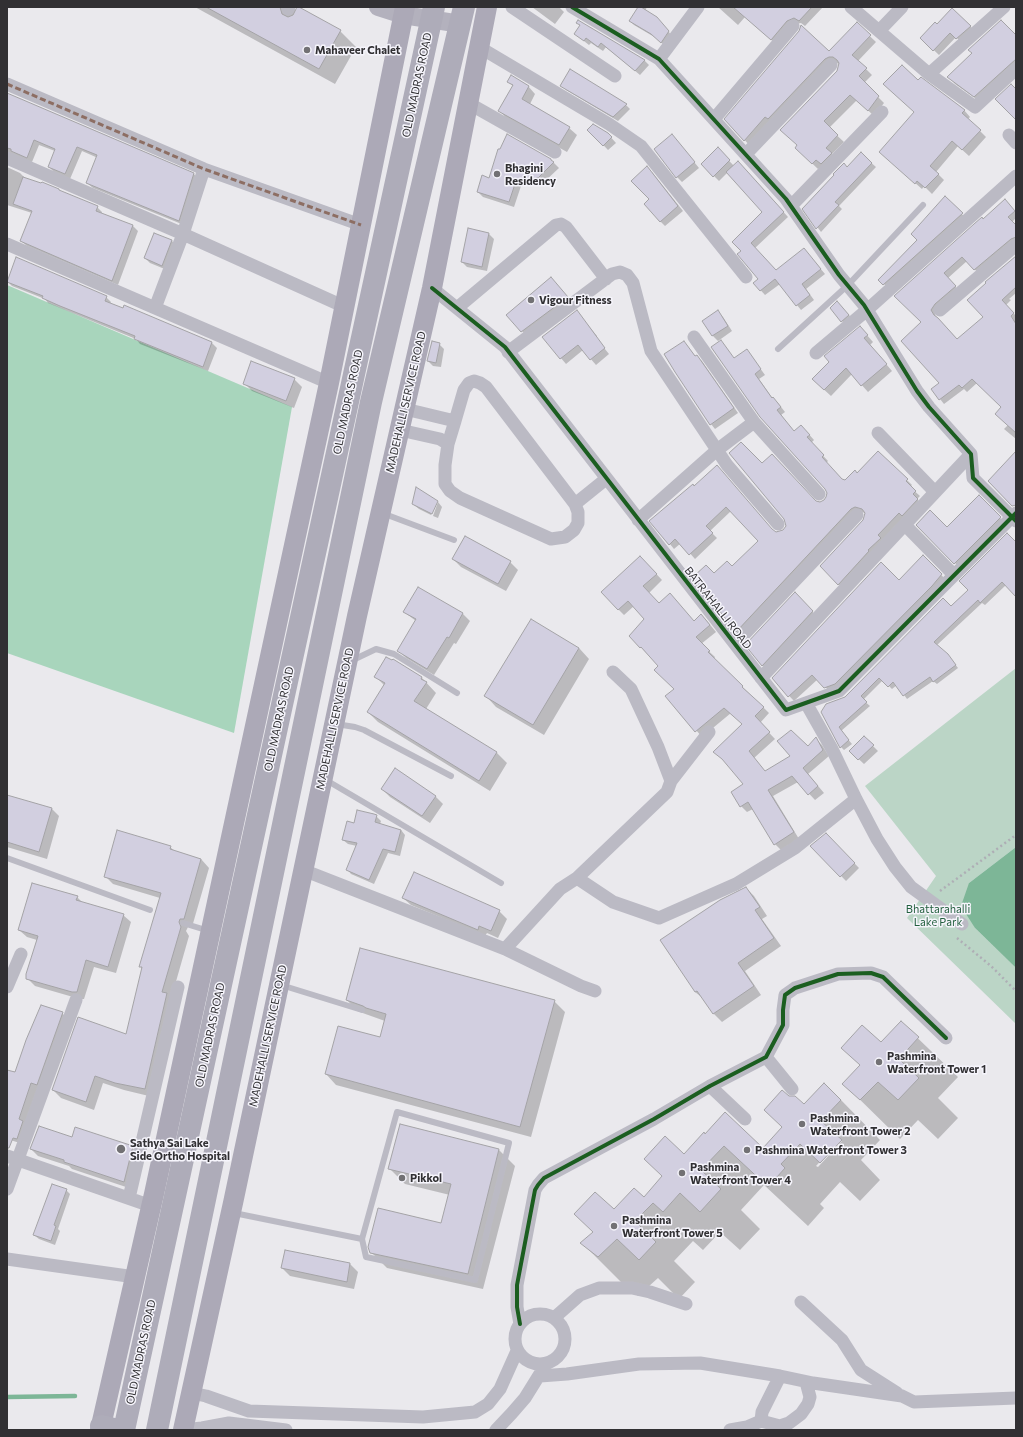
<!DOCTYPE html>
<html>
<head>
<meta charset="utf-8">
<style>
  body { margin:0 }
  #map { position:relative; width:1023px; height:1437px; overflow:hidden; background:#eae9ed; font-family:Commissioner,sans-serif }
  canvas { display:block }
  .frame { position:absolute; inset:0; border:8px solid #313033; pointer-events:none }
</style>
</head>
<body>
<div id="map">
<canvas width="1023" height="1437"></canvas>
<div class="frame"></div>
</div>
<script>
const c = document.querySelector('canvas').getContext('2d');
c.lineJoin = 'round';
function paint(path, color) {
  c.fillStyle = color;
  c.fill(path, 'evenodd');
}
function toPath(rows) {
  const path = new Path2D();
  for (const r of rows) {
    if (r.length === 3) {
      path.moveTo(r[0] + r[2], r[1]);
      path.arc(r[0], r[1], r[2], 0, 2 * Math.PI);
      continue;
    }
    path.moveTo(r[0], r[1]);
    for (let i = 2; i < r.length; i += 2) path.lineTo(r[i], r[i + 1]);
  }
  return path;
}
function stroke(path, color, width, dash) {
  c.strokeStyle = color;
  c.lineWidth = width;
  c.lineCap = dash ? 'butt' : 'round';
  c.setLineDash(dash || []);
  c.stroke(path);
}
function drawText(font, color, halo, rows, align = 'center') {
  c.font = font + ' Commissioner,sans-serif';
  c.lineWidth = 3;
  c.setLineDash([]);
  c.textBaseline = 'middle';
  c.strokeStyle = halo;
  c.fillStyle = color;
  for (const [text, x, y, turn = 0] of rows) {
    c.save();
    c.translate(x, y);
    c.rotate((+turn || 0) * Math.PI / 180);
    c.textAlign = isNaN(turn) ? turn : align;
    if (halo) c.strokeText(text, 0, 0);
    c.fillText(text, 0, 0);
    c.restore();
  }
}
const green = toPath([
  [1016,668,1016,847,969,883,975,928,1016,968,1016,1024,907,918,936,876,865,786]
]);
const forest = toPath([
  [7,285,292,407,234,733,7,653]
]);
const water = toPath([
  [1016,847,1016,968,975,928,961,906,969,883]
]);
const shadow = toPath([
  [195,7,292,7,297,12,340,31,356,47,335,84],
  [532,7,559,7,564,12,555,24],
  [639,7,647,7,645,11,661,22,672,36,665,46,656,38,634,25,630,21],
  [718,7,823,7,805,26,801,23,796,24,777,45,745,17,738,25],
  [857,24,876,42,858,61,872,75,864,83,884,103,874,116,857,100,829,128,844,142,832,154,837,159,818,169,796,148,838,71,840,64,836,63,750,146,726,119,829,52],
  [581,26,644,60,649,65,640,75,606,47,603,51,591,43,589,45,575,34],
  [970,26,975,31,962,43,956,37,939,55,921,38],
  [1016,37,1016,72,982,103,955,84,949,77,973,53],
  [918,81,964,110,970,117,968,119,986,137,969,156,958,146,936,172,944,180,932,194,924,186,922,189,880,152,915,112],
  [508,82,528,86,535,94,530,104,569,128,577,135,567,152,506,118,499,110,513,86],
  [562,86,626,105,630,109,618,121,566,90],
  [7,94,194,174,199,180,184,225,93,188,87,183,98,158,82,151,70,179,54,172,49,167,55,151,39,145,32,162,7,157],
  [589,130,608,134,616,143,608,150],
  [677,141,699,168,682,182,677,177],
  [718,149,734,166,743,167,788,217,755,248,776,271,804,249,825,274,806,289,814,300,801,310,780,284,765,295,754,283,759,279,742,251,764,212,728,172,719,181,702,164],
  [861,154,876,167,839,206,842,209,821,232,804,209],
  [551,160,559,168,543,183,521,186,514,207,483,197,478,192,489,179],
  [7,167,20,173,26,179,97,207,102,212,102,214,133,226,138,231,118,285,27,246,21,241,32,213,7,205],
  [652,172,683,211,665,226,660,221,651,200],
  [945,198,967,219,889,289,880,280,918,240],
  [1005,201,1016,212,1016,218,1012,222,1016,226,1016,243,979,274,967,261,948,278,959,291,939,308,935,315,958,340,984,317,1016,257,1016,293,1009,299,1011,300,1006,305,1016,316,1016,320,1015,321,1016,323,1016,439,1004,429,1008,425,1002,407,977,383,967,392,964,389,944,404,940,399,940,383,922,322,896,296],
  [489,234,494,239,487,271,467,267,462,262],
  [172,241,177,246,167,270,150,263,145,258],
  [551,278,574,305,529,339,508,315],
  [7,281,106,297,111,302,110,304,123,309,124,306,212,343,217,348,208,371,140,344,136,339,48,303,45,299,12,286],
  [837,303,851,317,844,323,842,321],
  [577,312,597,336,596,338,609,354,596,365,583,350,566,364,543,337],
  [718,312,723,317,732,331,718,341,713,336,703,321],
  [866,334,873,342,870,345,892,371,868,392,852,374,831,396,820,386],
  [684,342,696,357,697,357,702,361,738,413,715,429,711,424,675,371],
  [439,344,444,349,441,367,433,366,428,361],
  [747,350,765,375,759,379,773,399,778,403,785,412,781,415,794,432,806,431,814,440,811,443,828,461,826,463,842,480,846,481,857,474,878,452,912,485,910,487,920,496,917,499,922,504,843,589,821,566,864,521,866,513,860,512,741,636,736,631,714,575,732,567,759,542,731,511,710,531,717,538,695,559,681,543,674,549,651,521,694,487,776,533,783,531,787,526,785,518,762,465,816,502,821,503,827,497,828,493,734,359],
  [294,379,302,387,294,408,252,391,244,383],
  [979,496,1004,522,959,567,917,525,947,528],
  [436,501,431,515,419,509,413,504],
  [438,502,442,507,438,518,433,516],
  [1016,544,1016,596,1006,585,985,605,982,603,937,645,951,659,958,668,937,684,933,681,907,699,897,685,892,689,883,680,863,700,870,706,841,731,852,744,844,750,841,747,822,713,845,697,951,608],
  [923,556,946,580,830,692,818,679,794,701,775,681,899,581],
  [453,559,510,562,518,570,506,591,461,567],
  [646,563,662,580,649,593,659,604,670,594,694,622,701,615,707,621,716,632,701,644,715,657,714,659,769,713,760,723,775,739,754,758,765,772,808,747,816,739,822,745,829,756,808,774,824,793,815,800,798,782,773,796,799,839,781,850,775,844,753,809,747,812,741,806,744,785,726,762,714,752,743,724,731,713,702,737,667,696,675,689,659,666,630,636,645,619,634,606,624,615,618,609],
  [418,588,463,614,470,621,456,644,454,643,434,675,406,658,399,651,416,621,404,612],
  [802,600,819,619,769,672,762,665],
  [579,648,589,659,544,735,496,707,486,696],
  [393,660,422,678,436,693,426,709,497,753,507,763,490,791,378,722,368,712,384,685,375,676],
  [864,737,878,751,864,764,850,751],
  [382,789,435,796,443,804,430,823,390,797],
  [7,798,51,808,59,816,47,859,7,847],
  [376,816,381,821,380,824,401,830,405,835,400,856,388,853,374,884,351,874,347,869,357,846,348,844,343,840,355,824],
  [826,834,859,868,846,881,812,846],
  [170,847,176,852,201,859,209,868,192,927,188,927,186,931,189,936,171,999,153,1097,124,1090,103,1083,94,1110,61,1098,53,1090,127,1035,142,969,140,966,160,898,113,884,105,876],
  [746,888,754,896,767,916,762,919,781,946,745,971,761,995,722,1022,714,1014,704,999,695,992],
  [77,897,83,903,123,915,131,922,116,973,94,967,84,999,80,999,35,986,27,978,37,940,27,937,19,930],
  [403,898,499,911,507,919,498,938,487,933,485,936,411,905],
  [347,1000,554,1001,565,1012,531,1137,336,1085,326,1074,381,1038,385,1021,357,1011],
  [62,1013,68,1019,23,1144,7,1139,7,1071,16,1074],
  [901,1022,958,1077,938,1098,958,1118,938,1139,918,1120,900,1139,844,1084,861,1066,842,1048,881,1044],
  [788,1097,804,1106,841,1100,880,1140,861,1160,880,1180,860,1201,840,1182,820,1204,824,1208,808,1226,764,1185,741,1210,760,1229,740,1250,720,1232,703,1250,693,1241,674,1261,695,1282,679,1299,658,1278,638,1296,621,1282,582,1243,594,1232,614,1211,644,1198,704,1134,763,1149,783,1128],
  [840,1140,842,1141,818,1167,816,1166],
  [73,1138,132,1147,139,1155,132,1189,72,1169,69,1166,38,1156,31,1149],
  [499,1150,515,1166,483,1289,387,1268,371,1252,442,1225,450,1195,405,1184,389,1168],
  [66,1190,70,1194,58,1229,60,1231,55,1245,39,1239,34,1235],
  [286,1251,350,1264,358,1272,354,1289,290,1276,282,1268]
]);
const stream = toPath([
  [7,1397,75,1396]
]);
const building = toPath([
  [206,7,280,7,282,14,288,17,293,15,297,7,299,7,341,30,319,69,206,7],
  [638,7,641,7,657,17,669,31,661,43,651,34,629,21,638,7],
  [733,7,812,7,799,21,794,18,787,21,771,40,733,7],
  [952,8,971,26,956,39,950,33,933,51,920,38,935,22,937,24,952,8],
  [578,20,645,60,635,71,601,43,598,47,586,38,584,41,574,34,580,25,576,23,578,20],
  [1001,20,1016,35,1016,59,974,97,947,77,972,53,968,50,1001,20],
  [857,22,871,35,852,55,867,68,859,76,879,96,868,111,850,95,824,121,838,135,826,148,832,153,821,164,816,160,812,164,795,148,797,145,780,130,837,71,839,63,837,60,833,57,829,57,825,59,768,119,765,117,744,141,724,119,799,31,801,25,829,51,857,22],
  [902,65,918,80,921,77,965,110,962,113,981,130,962,150,952,141,930,166,939,174,925,188,917,181,915,184,879,152,914,112,883,84,902,65],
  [570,69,627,104,613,117,560,86,570,69],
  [511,75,529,86,522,99,570,127,559,145,498,111,513,85,507,82,511,75],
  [1011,84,1016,89,1016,120,995,99,1011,84],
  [7,93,194,173,179,221,86,183,97,155,77,147,65,174,48,167,55,149,34,140,27,158,11,151,11,149,7,148,7,93],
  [593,124,608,133,612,137,603,146,587,130,593,124],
  [507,134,551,159,551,160,554,162,538,178,516,181,509,202,477,192,482,175,489,178,498,149,500,149,507,134],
  [672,134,695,162,676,178,654,149,672,134],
  [718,147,730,160,713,177,701,164,718,147],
  [861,152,872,163,835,202,839,205,816,229,802,209,834,175,833,174,844,163,847,167,861,152],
  [738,161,784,212,751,243,776,270,804,248,821,269,802,284,810,295,796,306,775,279,760,291,753,283,758,279,737,254,741,251,732,242,762,212,726,172,738,161],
  [647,166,678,206,660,222,644,204,649,199,631,181,647,166],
  [23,177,41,183,42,182,59,189,59,190,98,206,96,211,133,225,112,281,20,241,32,211,13,204,23,177],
  [945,196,963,213,883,285,878,280,917,240,911,234,945,196],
  [1005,199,1015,211,1008,217,1016,225,1016,237,1011,239,974,270,962,257,944,273,956,286,935,304,931,310,934,315,938,318,957,339,983,317,967,300,986,283,985,282,1016,256,1016,287,1002,300,1014,313,1011,316,1016,324,1016,433,995,414,1001,407,972,379,962,388,959,385,939,400,931,389,939,383,901,341,921,322,894,296,974,224,982,217,983,219,1005,199],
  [468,228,489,233,482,267,461,262,468,228],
  [154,233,172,240,162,266,144,258,154,233],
  [16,257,107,296,105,301,123,308,124,305,212,342,203,367,134,339,135,336,60,306,42,298,43,296,7,282,16,257],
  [551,277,568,297,521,332,506,315,551,277],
  [837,301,849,315,841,322,830,308,837,301],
  [577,310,605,348,590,360,578,345,560,359,542,337,577,310],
  [718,310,728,326,712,336,702,321,718,310],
  [860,326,868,335,864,338,887,364,861,386,846,368,824,390,812,379,829,362,824,356,860,326],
  [721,340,734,358,747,349,761,369,755,374,772,398,773,397,781,407,777,410,794,431,801,425,810,435,807,437,824,455,822,457,842,479,845,480,855,470,857,473,878,451,908,479,906,481,916,491,913,494,918,499,902,516,899,513,878,535,881,538,868,550,869,551,838,585,820,566,863,520,865,513,862,509,855,507,851,509,736,632,693,577,706,565,714,573,727,561,732,566,758,541,726,507,706,526,713,533,689,555,675,539,669,545,649,521,693,484,694,486,717,465,772,529,776,532,783,530,786,526,784,519,729,453,741,442,762,463,772,454,816,501,820,502,824,500,826,497,827,493,825,489,760,417,711,347,721,340],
  [432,341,440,343,436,363,427,361,432,341],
  [684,341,695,356,697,355,734,408,710,425,675,372,664,354,684,341],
  [251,361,295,378,286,401,243,384,251,361],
  [1016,451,1016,505,1012,506,988,481,1016,451],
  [416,487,438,501,432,514,412,504,416,487],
  [979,495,1001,517,954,564,916,525,930,510,947,527,979,495],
  [1007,533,1016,542,1016,597,1002,582,980,603,978,600,934,642,948,654,956,665,933,682,930,677,903,696,893,682,888,687,879,678,861,696,867,702,839,727,849,740,840,748,821,712,826,704,845,697,943,598,951,606,968,590,959,581,1007,533],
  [465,536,511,561,498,584,452,559,465,536],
  [923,555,942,574,932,586,835,684,824,688,812,675,788,697,772,678,881,562,899,580,923,555],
  [640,556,657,574,643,586,659,603,670,593,694,621,701,614,710,625,696,637,710,651,708,652,743,686,742,687,764,707,755,716,770,732,749,751,765,771,790,756,777,741,791,730,808,746,816,737,823,750,803,768,818,786,808,795,792,776,768,790,794,832,774,845,748,802,740,807,731,792,743,784,722,759,713,752,742,724,724,708,695,732,665,696,674,689,654,670,658,666,641,647,640,648,629,636,644,619,628,601,618,610,601,592,640,556],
  [418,587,463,613,449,638,447,637,427,669,397,651,416,619,403,612,418,587],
  [795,592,813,611,762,666,745,645,795,592],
  [531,619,579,648,533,725,484,696,531,619],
  [386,657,392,660,393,659,422,677,421,679,427,682,414,701,497,752,479,781,367,712,385,683,374,677,386,657],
  [864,736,874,745,858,760,849,751,864,736],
  [395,768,436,796,422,816,381,789,395,768],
  [7,795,52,808,39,852,7,842,7,795],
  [357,810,374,814,377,815,375,822,401,830,395,852,383,849,369,880,346,870,357,843,342,840,347,821,354,823,357,810],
  [117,830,171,846,170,849,201,859,184,919,180,919,179,922,181,927,162,992,167,993,145,1089,115,1083,95,1076,86,1102,52,1090,78,1017,126,1034,142,967,139,967,161,893,104,877,117,830],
  [826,833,855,863,840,877,810,846,826,833],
  [414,872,500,910,491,931,479,926,478,930,402,898,414,872],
  [32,883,78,896,76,900,124,914,108,967,86,960,77,992,72,992,26,979,26,974,38,936,18,930,32,883],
  [746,887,760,907,755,910,774,938,738,963,754,986,713,1014,697,991,695,992,660,940,720,900,746,887],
  [360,948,555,1000,520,1127,325,1074,338,1026,380,1037,386,1014,366,1008,363,1006,346,1000,360,948],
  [41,1005,63,1012,37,1085,31,1083,19,1119,23,1121,17,1139,13,1138,9,1148,7,1148,7,1070,15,1072,26,1040,41,1005],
  [901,1021,919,1037,899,1059,919,1078,898,1100,878,1082,860,1100,842,1084,860,1065,841,1048,862,1025,881,1042,901,1021],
  [824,1083,841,1100,821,1121,842,1140,820,1163,800,1144,781,1164,785,1168,768,1187,724,1146,701,1170,721,1189,700,1212,680,1193,663,1212,653,1203,635,1221,656,1242,639,1260,617,1239,598,1257,580,1243,593,1232,574,1214,595,1192,614,1209,634,1188,644,1197,662,1176,644,1159,665,1136,684,1154,704,1132,705,1134,725,1112,763,1148,782,1127,764,1110,782,1090,789,1096,795,1096,804,1104,824,1083],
  [400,1124,499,1149,468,1274,370,1253,368,1247,378,1208,441,1223,451,1184,388,1169,400,1124],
  [39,1126,72,1137,75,1127,133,1146,124,1182,64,1162,64,1160,30,1149,39,1126],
  [52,1184,67,1189,54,1225,56,1226,51,1241,33,1235,52,1184],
  [285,1250,350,1263,347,1282,281,1268,285,1250]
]);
const path = toPath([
  [940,891,1016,835],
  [957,938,991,966,1016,991]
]);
const service = toPath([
  [778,349,848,285,923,205],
  [382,513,454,540],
  [353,660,376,649,394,654,457,693],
  [336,724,355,727,364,730,451,776],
  [326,780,501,883],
  [7,858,150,910],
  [183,923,209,931],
  [281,985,362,1010],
  [234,1213,362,1239,397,1112,509,1143,475,1280,366,1257,362,1239]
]);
const minor = toPath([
  [512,7,615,76],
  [572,7,659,59,786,199,839,275,864,305,917,391,929,407,971,454,973,478,1016,521],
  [851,7,929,74,975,107,1016,69],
  [288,9,289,7],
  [879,31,902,7],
  [479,47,609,124,641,146,746,277],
  [659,59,698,7],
  [929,74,1004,7],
  [7,84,204,169,361,225],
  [468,103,555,152],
  [714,119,793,26],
  [1009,135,1016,143],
  [746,154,831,65],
  [7,158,183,234,345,307],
  [791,206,882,112],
  [7,244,329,383],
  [432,288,505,347,786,710,839,691,1016,513],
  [155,308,183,234,204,169],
  [457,308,556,225,561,224,566,227,606,279],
  [940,310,1016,245],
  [694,337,754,422],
  [508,352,612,274,620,272,627,275,633,283,651,351,727,465,778,524],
  [816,353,867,310,1016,176],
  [400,430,440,439,448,444,445,465,445,484,450,491,460,498,551,539,565,537,574,530,578,523,578,512,575,504,486,387,480,383,474,381,469,383,464,390,455,421,405,409],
  [878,433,935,492],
  [448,444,455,421],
  [575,504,606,479],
  [638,520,717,450,754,422,819,494],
  [905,525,954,575],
  [735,644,857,515],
  [761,678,971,454],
  [806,703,832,749,856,799,877,839,895,867,911,887,962,924],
  [671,781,709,732],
  [303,870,505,949,581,986,595,991],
  [577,878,667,792,671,781,658,747,631,689,613,672],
  [505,949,560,889,577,878,613,902,659,918,736,884,795,848,856,799],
  [7,987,21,954],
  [766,1057,792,1089],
  [710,1086,745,1119],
  [7,1156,151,1206],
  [7,1189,76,1000],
  [129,1198,178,987],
  [7,1259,135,1277],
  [801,1302,842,1340,861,1370,897,1393],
  [540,1339,25],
  [554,1318,580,1295,599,1288,632,1288,650,1292,686,1304],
  [520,1324,517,1307,517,1285,535,1190,538,1185,544,1178,654,1119,710,1086,766,1057,783,1025,783,1010,785,995,795,988,838,974,871,973,883,977,946,1038],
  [540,1376,567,1374,639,1364,700,1363,780,1376,813,1383,902,1396,914,1402,1016,1398],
  [192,1393,206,1396,249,1411,423,1417,475,1412,488,1404,500,1389,517,1351],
  [761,1421,780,1426,789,1423,801,1414,808,1404,810,1397,806,1382],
  [183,1430,202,1428,229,1423,286,1430],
  [496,1430,512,1413,525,1398,543,1369],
  [730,1430,747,1427,761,1421,762,1412,780,1376]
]);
const secondary = toPath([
  [378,7,403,15,461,24]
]);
const primary = toPath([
  [100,1430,154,1194,329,383,405,7],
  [183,1430,233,1203,357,616,432,288,487,7]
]);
const trunk = toPath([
  [101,1426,118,1430],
  [124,1430,434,7],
  [157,1430,371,402,464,7]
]);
const quiet = toPath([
  [7,84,204,169,361,225]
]);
const cycleway = toPath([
  [572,7,659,59,786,199,839,275,864,305,917,391,929,407,971,454,973,478,1016,521],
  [432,288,505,347,786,710,839,691,1016,513],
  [520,1324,517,1307,517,1285,535,1190,538,1185,544,1178,654,1119,710,1086,766,1057,783,1025,783,1010,785,995,795,988,838,974,871,973,883,977,946,1038]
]);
const markers = [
  [307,50,4,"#727174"],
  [497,174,4,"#727174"],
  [531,300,4,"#727174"],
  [879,1062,4,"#727174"],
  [802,1124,4,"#727174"],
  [121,1149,5,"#727174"],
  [747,1150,4,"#727174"],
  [682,1173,4,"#727174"],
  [402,1178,4,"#727174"],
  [614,1226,4,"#727174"]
];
const poiNames = [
  ["Mahaveer Chalet",315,50],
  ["Bhagini",505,168],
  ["Residency",505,181],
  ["Vigour Fitness",539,300],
  ["Pashmina",887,1056],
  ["Waterfront Tower 1",887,1069],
  ["Pashmina",810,1118],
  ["Waterfront Tower 2",810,1131],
  ["Sathya Sai Lake",130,1143],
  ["Side Ortho Hospital",130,1156],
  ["Pashmina Waterfront Tower 3",755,1150],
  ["Pashmina",690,1167],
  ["Waterfront Tower 4",690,1180],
  ["Pikkol",410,1178],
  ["Pashmina",622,1220],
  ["Waterfront Tower 5",622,1233]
];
const streetNames = [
  ["OLD MADRAS ROAD",417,85,-78],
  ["OLD MADRAS ROAD",348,402,-78],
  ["MADEHALLI SERVICE ROAD",406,402,-77],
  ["BATRAHALLI ROAD",718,608,52],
  ["OLD MADRAS ROAD",279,719,-78],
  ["MADEHALLI SERVICE ROAD",335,719,-78],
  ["OLD MADRAS ROAD",210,1035,-78],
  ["MADEHALLI SERVICE ROAD",268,1036,-78],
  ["OLD MADRAS ROAD",141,1352,-78]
];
const parkNames = [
  ["Bhattarahalli",938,909],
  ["Lake Park",938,922]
];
paint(green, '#bbd5c6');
paint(forest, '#a8d5bc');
paint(water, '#7db697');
paint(shadow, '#0003');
stroke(stream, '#7db697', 4.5);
paint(building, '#d2cfe0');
stroke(building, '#a4a3a6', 1);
stroke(path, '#aeaeb5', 2.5, [2, 3]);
stroke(service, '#bbbac4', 6);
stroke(minor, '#bbbac4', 13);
stroke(secondary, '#b3b1bd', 18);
stroke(primary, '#aca9b7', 20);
stroke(trunk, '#aeacb9', 22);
stroke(quiet, '#8d6e63', 3, [6, 3]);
stroke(cycleway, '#1b5e20', 4);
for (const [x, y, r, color] of markers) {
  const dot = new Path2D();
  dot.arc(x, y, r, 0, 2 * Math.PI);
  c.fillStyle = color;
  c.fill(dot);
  stroke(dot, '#f6f5fc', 1.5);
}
drawText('bold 11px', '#313033', '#f6f5fc', poiNames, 'left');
drawText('11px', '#313033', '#f6f5fc', streetNames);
drawText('11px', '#24603f', '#f6f5fc', parkNames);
</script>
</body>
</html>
